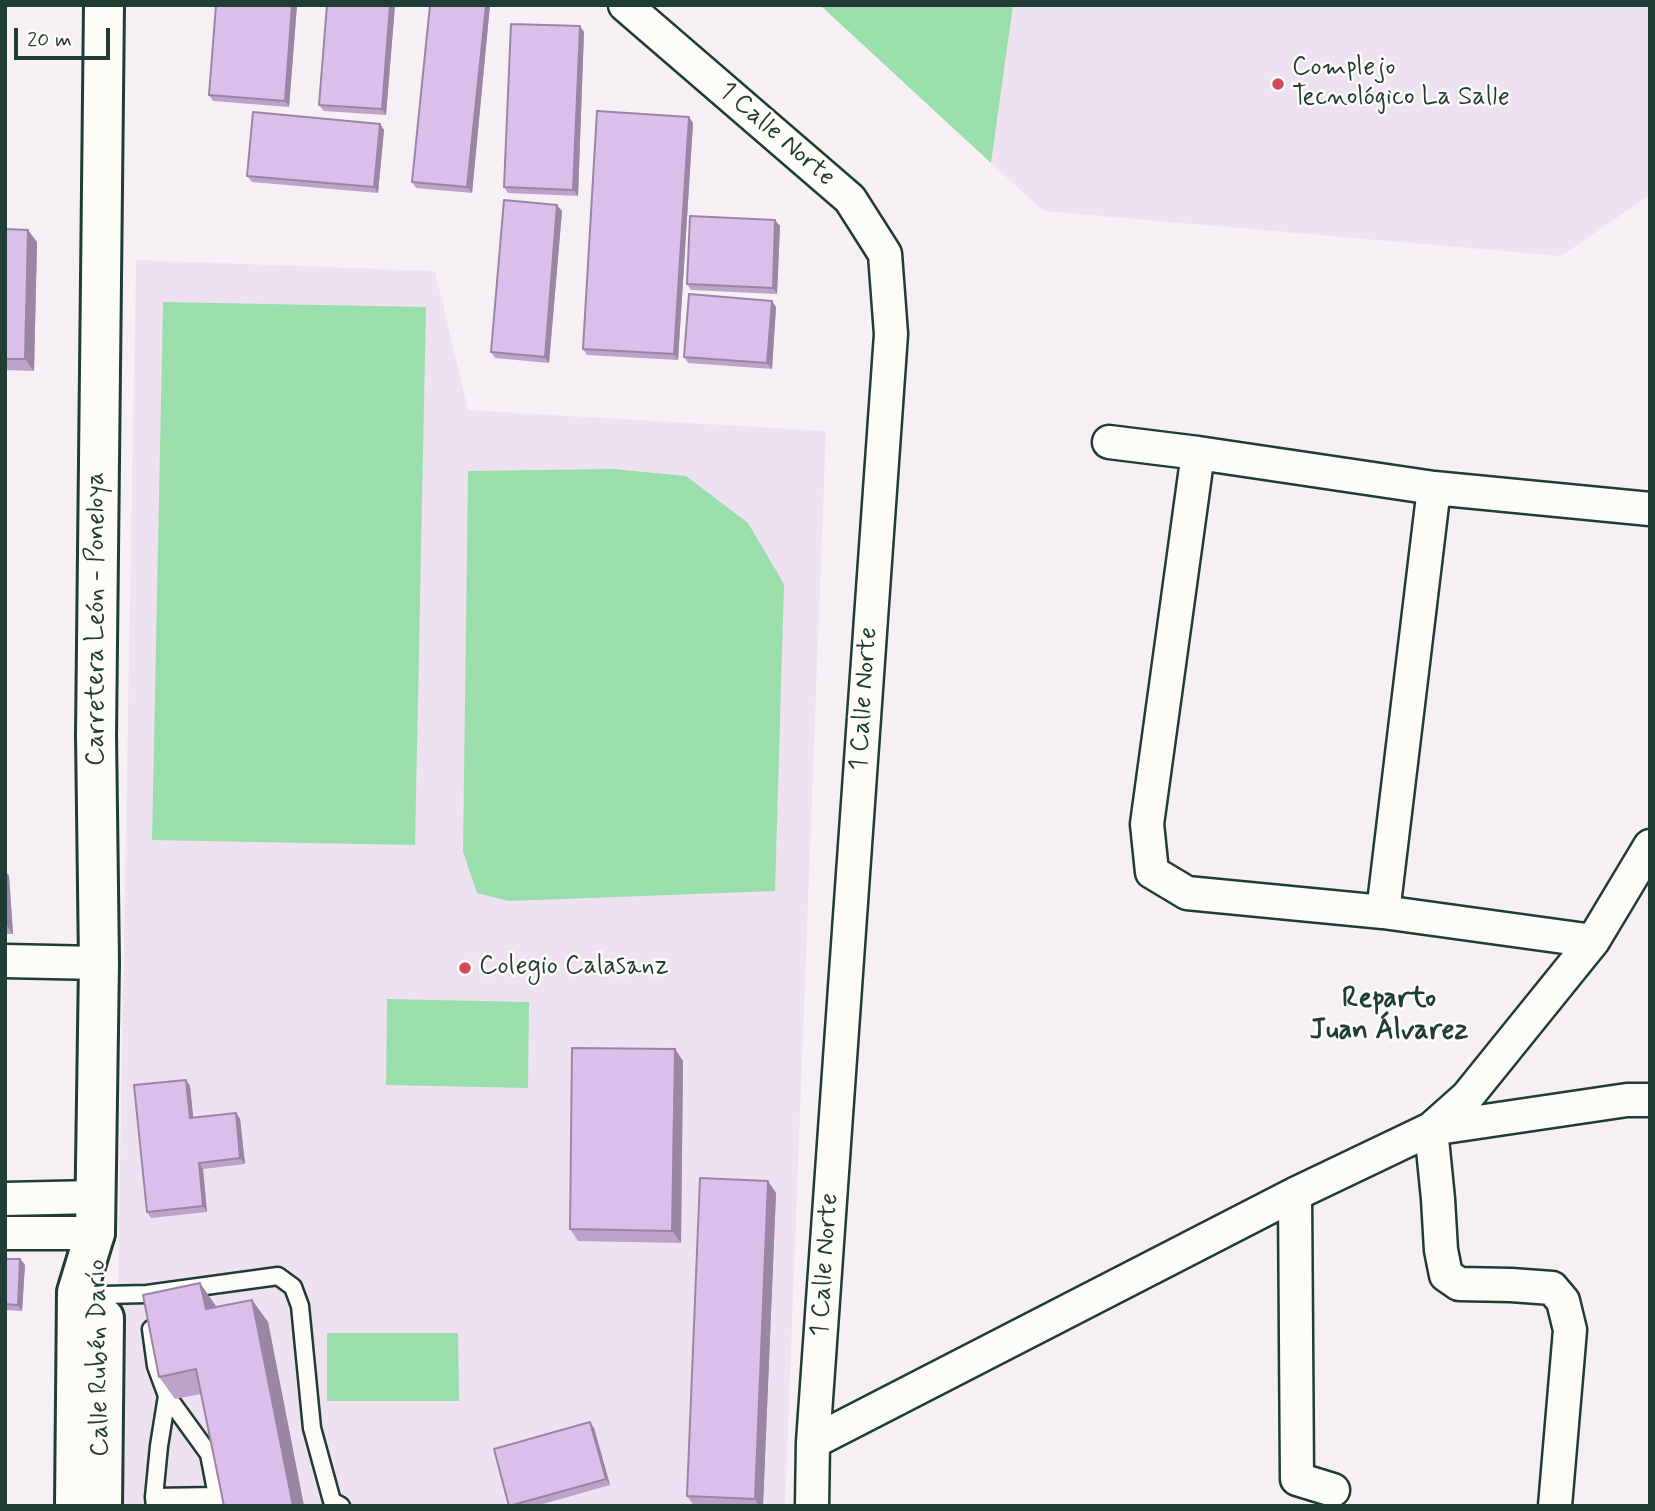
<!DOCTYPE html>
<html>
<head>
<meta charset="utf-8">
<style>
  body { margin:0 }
  #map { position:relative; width:1655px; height:1511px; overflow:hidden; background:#f6f0f5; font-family:Mynerve,sans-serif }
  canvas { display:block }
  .frame { position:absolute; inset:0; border:7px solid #1f3d34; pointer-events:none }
  .scale { position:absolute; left:14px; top:28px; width:96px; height:32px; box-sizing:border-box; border:4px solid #1f3d34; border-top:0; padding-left:9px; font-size:21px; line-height:24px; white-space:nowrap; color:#1f3d34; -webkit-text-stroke:5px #fdfcf7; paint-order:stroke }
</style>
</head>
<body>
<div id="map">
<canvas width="1655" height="1511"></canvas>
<div class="frame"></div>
<div class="scale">20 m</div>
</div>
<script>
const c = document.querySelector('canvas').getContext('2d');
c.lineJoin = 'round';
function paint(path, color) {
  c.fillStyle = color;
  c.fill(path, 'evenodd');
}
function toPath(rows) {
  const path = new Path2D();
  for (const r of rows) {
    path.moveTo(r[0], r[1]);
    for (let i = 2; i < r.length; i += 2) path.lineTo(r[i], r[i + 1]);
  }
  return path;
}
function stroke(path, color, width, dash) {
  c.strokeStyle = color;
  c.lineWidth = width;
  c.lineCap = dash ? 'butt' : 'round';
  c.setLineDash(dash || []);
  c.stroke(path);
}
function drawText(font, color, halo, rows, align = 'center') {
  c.font = font + ' Mynerve,sans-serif';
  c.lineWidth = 5;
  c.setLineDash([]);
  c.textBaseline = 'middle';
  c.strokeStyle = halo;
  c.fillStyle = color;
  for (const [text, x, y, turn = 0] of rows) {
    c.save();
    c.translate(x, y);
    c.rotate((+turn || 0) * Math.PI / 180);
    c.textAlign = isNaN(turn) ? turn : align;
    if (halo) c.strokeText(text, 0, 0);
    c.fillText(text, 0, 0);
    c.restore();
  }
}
const built = toPath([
  [820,5,1650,5,1650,195,1561,256,1043,211],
  [136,260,435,271,468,410,826,431,785,1506,114,1506]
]);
const green = toPath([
  [820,5,1013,5,991,163],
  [163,302,426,307,415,845,152,840],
  [613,469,686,476,748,523,784,584,775,891,509,901,477,893,463,852,468,471],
  [387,999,529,1002,528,1088,386,1085],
  [327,1333,458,1333,459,1401,327,1401]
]);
const service = toPath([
  [104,1295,147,1294,278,1276,293,1287,300,1306,312,1428,332,1501,341,1506],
  [151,1329,156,1366,167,1396,209,1454,219,1506],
  [154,1497,217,1496],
  [155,1506,154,1497,159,1446,167,1396]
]);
const minor = toPath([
  [625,5,850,199,885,254,891,334,813,1442,812,1506],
  [1109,442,1198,453,1434,488,1650,509],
  [1198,453,1147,824,1152,872,1187,893,1383,912,1593,941],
  [1383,912,1434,488],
  [5,961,99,963],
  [1295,1194,1297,1479,1333,1490],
  [5,1199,95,1197],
  [5,1233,95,1233],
  [813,1442,1295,1194,1431,1129,1467,1097,1593,941,1650,846],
  [1555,1506,1570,1330,1563,1301,1552,1288,1511,1285,1459,1284,1446,1275,1441,1250,1438,1199,1431,1129,1627,1100,1650,1100]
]);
const tertiary = toPath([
  [75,1506,77,1292,95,1233],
  [102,1506,104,1318]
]);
const secondary = toPath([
  [95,1233,99,963,96,735,104,5]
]);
const wall = toPath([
  [216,5,297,5,289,107,213,101,209,95],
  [327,5,395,5,386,115,324,111,319,105],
  [430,5,490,5,472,193,416,188,412,182],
  [584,32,578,196,508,193,504,187],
  [693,123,678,360,587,355,583,349],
  [380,124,384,130,378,193,252,182,247,176],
  [562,211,549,363,495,358,491,352],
  [775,220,780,226,777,294,691,290,687,284],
  [5,229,37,242,34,371,5,370],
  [776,307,772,369,688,363,684,357],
  [5,871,9,876,13,934,5,934],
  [675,1049,683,1061,681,1243,578,1241,570,1229],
  [186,1080,190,1086,193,1118,236,1113,240,1119,245,1164,203,1169,207,1212,151,1218,147,1212],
  [768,1181,776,1193,763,1506,694,1506,687,1496],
  [5,1259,20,1259,25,1265,22,1311,5,1310],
  [252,1300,268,1322,304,1506,224,1506,201,1394,175,1399,159,1377,217,1307],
  [594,1428,610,1485,536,1506,509,1506]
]);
const shadedWall = toPath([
  [292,5,297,5,289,107,285,101],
  [390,5,395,5,386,115,382,109],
  [486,5,490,5,472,193,467,187],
  [580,26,584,32,578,196,573,190],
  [689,117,693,123,678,360,674,354],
  [380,124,384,130,378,193,374,187],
  [557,205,562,211,549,363,545,357],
  [775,220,780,226,777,294,773,288],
  [28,230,37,242,34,371,25,359],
  [772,301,776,307,772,369,767,363],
  [5,871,9,876,13,934,5,923],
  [675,1049,683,1061,681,1243,672,1231],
  [186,1080,190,1086,194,1124,190,1118],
  [236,1113,240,1119,245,1164,240,1158],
  [199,1163,203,1169,207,1212,203,1206],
  [768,1181,776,1193,763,1506,759,1506,755,1499],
  [20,1259,25,1265,22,1311,18,1305],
  [200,1283,216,1306,206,1309],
  [252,1300,268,1322,304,1506,293,1506],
  [590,1422,594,1428,610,1485,606,1479]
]);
const building = toPath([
  [216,5,292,5,285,101,209,95,216,5],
  [327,5,390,5,382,109,319,105,327,5],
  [430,5,486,5,467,187,412,182,430,5],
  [511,24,580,26,573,190,504,187,511,24],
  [597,111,689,117,674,354,583,349,597,111],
  [253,112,380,124,374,187,247,176,253,112],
  [504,200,557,205,545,357,491,352,504,200],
  [690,216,775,220,773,288,687,284,690,216],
  [5,229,28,230,25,359,5,359,5,229],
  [689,294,772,301,767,363,684,357,689,294],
  [572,1048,675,1049,672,1231,570,1229,572,1048],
  [186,1080,190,1118,236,1113,240,1158,199,1163,203,1206,147,1212,134,1085,186,1080],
  [700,1178,768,1181,755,1499,687,1496,700,1178],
  [5,1259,20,1259,18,1305,5,1304,5,1259],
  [200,1283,206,1309,252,1300,293,1506,224,1506,196,1369,159,1377,143,1295,200,1283],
  [590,1422,606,1479,509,1506,494,1449,590,1422]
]);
const markers = [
  [1278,84,7,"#d1495b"],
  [465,968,7,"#d1495b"]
];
const poiNames = [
  ["Complejo",1292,69],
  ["Tecnológico La Salle",1292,99],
  ["Colegio Calasanz",479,968]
];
const streetNames = [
  ["1 Calle Norte",776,135,41],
  ["Carretera León - Poneloya",98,619,-90],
  ["1 Calle Norte",865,699,-86],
  ["1 Calle Norte",826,1265,-86],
  ["Calle Rubén Darío",100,1358,-91]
];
const neighbourhoodNames = [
  ["Reparto",1389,1000],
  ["Juan Álvarez",1389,1032]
];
paint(built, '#eee1f2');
paint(green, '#9adfab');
stroke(service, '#1f3d34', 21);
stroke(minor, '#1f3d34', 37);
stroke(tertiary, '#1f3d34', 44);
stroke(secondary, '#1f3d34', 44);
stroke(service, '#fdfcf7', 16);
stroke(minor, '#fdfcf7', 32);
stroke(tertiary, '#fdfcf7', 38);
stroke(secondary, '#fdfcf7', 38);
paint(wall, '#bda3ca');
paint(shadedWall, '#9a85a4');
paint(building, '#dcbeeb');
stroke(building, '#9a85a4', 2);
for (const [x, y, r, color] of markers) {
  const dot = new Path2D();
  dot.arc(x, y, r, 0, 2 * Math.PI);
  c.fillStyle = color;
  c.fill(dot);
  stroke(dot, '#fdfcf7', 2.5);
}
drawText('26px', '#1f3d34', '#fdfcf7', poiNames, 'left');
drawText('26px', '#1f3d34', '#fdfcf7', streetNames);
drawText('bold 28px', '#1f3d34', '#fdfcf7', neighbourhoodNames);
</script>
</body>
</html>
